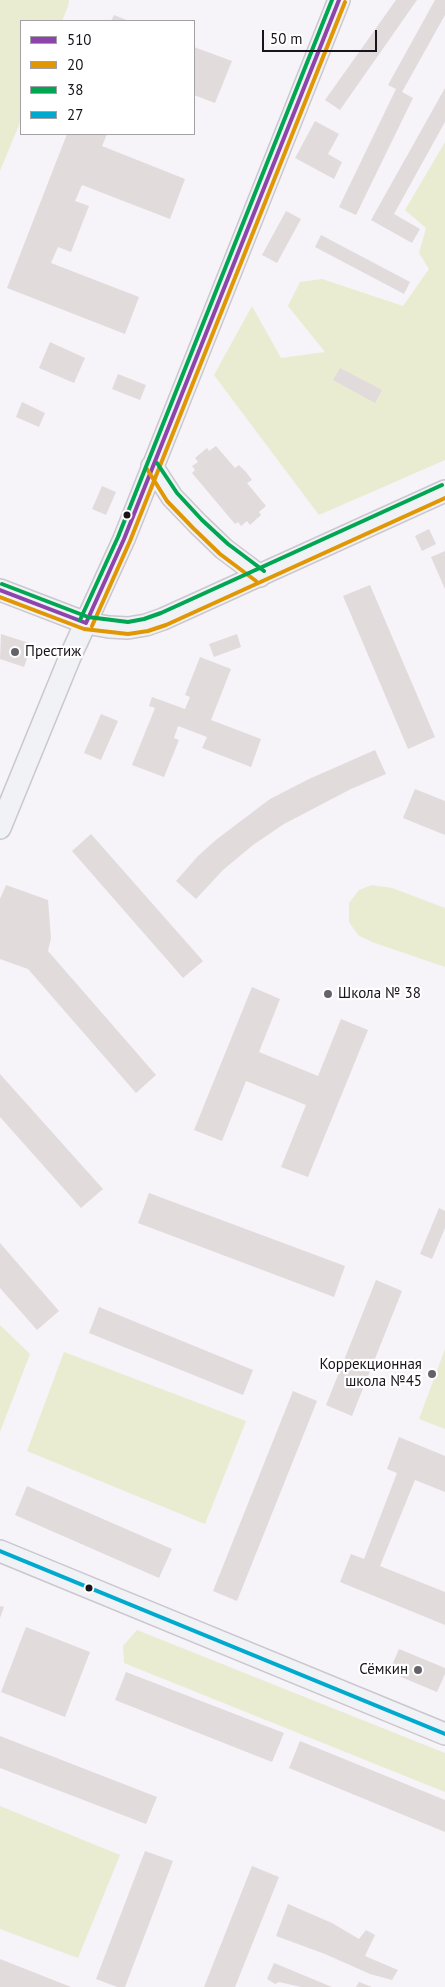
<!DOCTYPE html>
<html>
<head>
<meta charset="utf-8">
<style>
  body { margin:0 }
  #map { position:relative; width:445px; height:1987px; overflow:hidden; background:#f6f3f9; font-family:"PT Sans",sans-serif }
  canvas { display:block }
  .legend { position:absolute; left:20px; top:20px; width:175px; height:115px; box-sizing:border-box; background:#fff; border:1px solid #a3a1a4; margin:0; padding:6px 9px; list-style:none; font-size:15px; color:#18141b }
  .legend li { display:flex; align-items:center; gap:10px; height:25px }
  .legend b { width:25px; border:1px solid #a3a1a4 }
  .scale { position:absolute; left:262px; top:30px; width:115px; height:22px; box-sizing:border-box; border:2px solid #18141b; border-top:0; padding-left:6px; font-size:15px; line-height:18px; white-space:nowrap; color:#18141b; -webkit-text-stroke:4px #fff; paint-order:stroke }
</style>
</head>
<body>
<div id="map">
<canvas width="445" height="1987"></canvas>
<ul class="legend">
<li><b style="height:6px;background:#8e44ad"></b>510</li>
<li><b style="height:6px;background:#e19703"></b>20</li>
<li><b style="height:6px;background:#00a651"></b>38</li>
<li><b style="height:6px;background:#00a9ce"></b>27</li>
</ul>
<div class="scale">50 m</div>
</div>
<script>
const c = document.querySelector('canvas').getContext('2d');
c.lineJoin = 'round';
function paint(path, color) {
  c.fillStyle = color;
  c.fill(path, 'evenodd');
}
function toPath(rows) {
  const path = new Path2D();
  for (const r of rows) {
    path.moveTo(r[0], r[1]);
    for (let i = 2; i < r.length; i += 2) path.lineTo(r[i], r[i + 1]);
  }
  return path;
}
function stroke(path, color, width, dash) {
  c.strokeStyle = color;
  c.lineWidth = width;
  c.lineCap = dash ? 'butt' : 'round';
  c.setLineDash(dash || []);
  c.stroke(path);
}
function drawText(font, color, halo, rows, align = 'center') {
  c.font = font + ' "PT Sans",sans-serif';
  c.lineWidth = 4.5;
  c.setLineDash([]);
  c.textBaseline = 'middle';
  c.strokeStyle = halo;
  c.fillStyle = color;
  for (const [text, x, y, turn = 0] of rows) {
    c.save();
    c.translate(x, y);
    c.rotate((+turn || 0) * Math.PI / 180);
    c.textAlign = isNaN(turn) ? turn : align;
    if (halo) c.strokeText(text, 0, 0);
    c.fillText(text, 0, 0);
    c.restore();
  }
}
const green = toPath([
  [0,0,69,0,68,6,62,21,21,21,21,120,0,171],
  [445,142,445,460,319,515,214,375,252,306,281,358,325,352,288,306,300,282,322,279,403,306,429,269,419,253,426,228,405,210],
  [372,885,392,888,445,908,445,967,372,942,358,935,349,922,349,903,359,890],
  [0,1325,30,1354,0,1432],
  [445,1349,445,1429,419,1419],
  [64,1352,246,1421,205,1524,27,1451],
  [137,1630,445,1753,445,1792,124,1663,123,1646],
  [0,1806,120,1855,78,1958,0,1929]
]);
const building = toPath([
  [396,0,417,0,340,110,325,100],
  [435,0,445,0,445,15,402,92,413,98,356,215,339,207,396,89,388,85],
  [114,15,129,21,111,21],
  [194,47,232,61,215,103,194,95],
  [445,88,445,122,394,214,420,229,412,243,371,220],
  [315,121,339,134,328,154,342,162,334,179,295,158],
  [67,134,107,134,102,146,185,179,170,219,82,185,75,201,89,206,71,252,58,247,51,263,139,297,125,334,7,288],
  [286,211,301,219,277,263,262,255],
  [321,235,410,282,404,294,315,247],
  [50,342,85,358,74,383,39,368],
  [340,368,382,390,375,403,333,380],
  [118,374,146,385,140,400,112,389],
  [22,402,45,413,39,427,16,417],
  [216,446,235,468,239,465,246,472,252,480,247,483,266,506,259,512,261,515,250,525,247,521,241,526,238,522,235,524,192,473,195,470,192,466,198,462,195,458,207,448,209,451],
  [102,486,116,492,106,515,92,509],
  [429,529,436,544,422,551,415,536],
  [445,551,445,589,431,557],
  [370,585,435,737,408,749,343,596],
  [1,634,32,644,24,667,0,659],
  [237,634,241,647,214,657,209,644],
  [200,657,231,669,211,720,261,739,251,767,202,748,207,737,178,726,174,738,179,740,164,777,132,765,155,708,149,706,152,697,185,709,190,697,185,695],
  [101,714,118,721,101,760,84,753],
  [375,750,386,774,351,789,284,824,253,845,223,870,196,899,176,881,198,856,217,839,270,799,309,779],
  [415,789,445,801,445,835,403,818],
  [91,834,203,961,183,978,72,851],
  [6,885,48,900,51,938,48,951,156,1075,136,1093,28,969,0,959,0,899],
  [252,987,280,999,259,1052,318,1076,341,1019,368,1030,308,1177,281,1167,306,1105,246,1081,222,1141,194,1130],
  [0,1074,103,1189,81,1208,0,1117],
  [149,1193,345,1266,334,1297,138,1223],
  [439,1208,445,1211,445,1228,432,1259,420,1254],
  [0,1243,59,1311,37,1330,0,1288],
  [376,1280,402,1291,352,1416,326,1405],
  [99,1307,253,1370,243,1395,89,1333],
  [293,1391,317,1401,237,1601,213,1591],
  [399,1437,445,1456,445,1492,415,1480,380,1566,445,1592,445,1625,340,1582,351,1554,364,1559,397,1473,387,1469],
  [27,1486,172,1549,159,1578,15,1515],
  [0,1606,4,1607,0,1618],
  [26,1627,90,1652,65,1717,1,1692],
  [399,1649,445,1668,445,1674,437,1692,389,1672],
  [126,1672,284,1733,272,1762,115,1700],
  [0,1736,157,1797,146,1824,0,1768],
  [300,1741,445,1800,445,1832,289,1768],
  [145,1851,173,1861,125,1987,117,1987,96,1979],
  [252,1866,279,1877,235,1987,204,1987],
  [288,1904,332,1923,359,1939,366,1930,375,1935,365,1956,398,1970,392,1980,370,1974,325,1954,276,1936],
  [0,1959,71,1987,0,1987],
  [274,1963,332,1987,301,1987,279,1982,275,1984,267,1979],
  [359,1982,372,1987,356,1987]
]);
const secondary = toPath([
  [152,466,172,497,198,524,224,549,260,576],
  [0,590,86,623,109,627,128,628,146,625,163,619,445,491],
  [0,828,70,657,124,539,339,0],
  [0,1551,445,1734]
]);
const bus1 = toPath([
  [0,590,86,623],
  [86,623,124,539,339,0]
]);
const bus2 = toPath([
  [147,469,167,501,193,528,220,554,256,581],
  [0,597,84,629,128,634,148,631,166,625,445,498],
  [92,626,130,541,345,2]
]);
const bus3 = toPath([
  [157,463,177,493,202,520,228,544,264,571],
  [2,584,88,617,128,622,144,619,161,613,442,485],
  [80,620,118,537,332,0]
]);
const bus4 = toPath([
  [0,1551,445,1734]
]);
const markers = [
  [127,515,4.5,"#18141b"],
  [15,652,5,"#666269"],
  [328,994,5,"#666269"],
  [432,1374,5,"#666269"],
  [89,1588,4.5,"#18141b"],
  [418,1670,5,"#666269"]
];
const poiNames = [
  ["Престиж",25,652],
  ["Школа № 38",338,994],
  ["Коррекционная",422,1365,"right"],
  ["школа №45",422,1382,"right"],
  ["Сёмкин",408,1670,"right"]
];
paint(green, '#eaecd1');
paint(building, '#e1dbdc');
stroke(secondary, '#cbc7ce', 24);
stroke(secondary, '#f0f2f5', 21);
stroke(bus1, '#8e44ad', 4);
stroke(bus2, '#e19703', 4);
stroke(bus3, '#00a651', 4);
stroke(bus4, '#00a9ce', 4);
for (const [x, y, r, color] of markers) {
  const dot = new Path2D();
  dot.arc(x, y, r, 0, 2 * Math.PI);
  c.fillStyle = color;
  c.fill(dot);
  stroke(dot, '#fff', 2);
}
drawText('15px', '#18141b', '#fff', poiNames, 'left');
</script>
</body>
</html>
